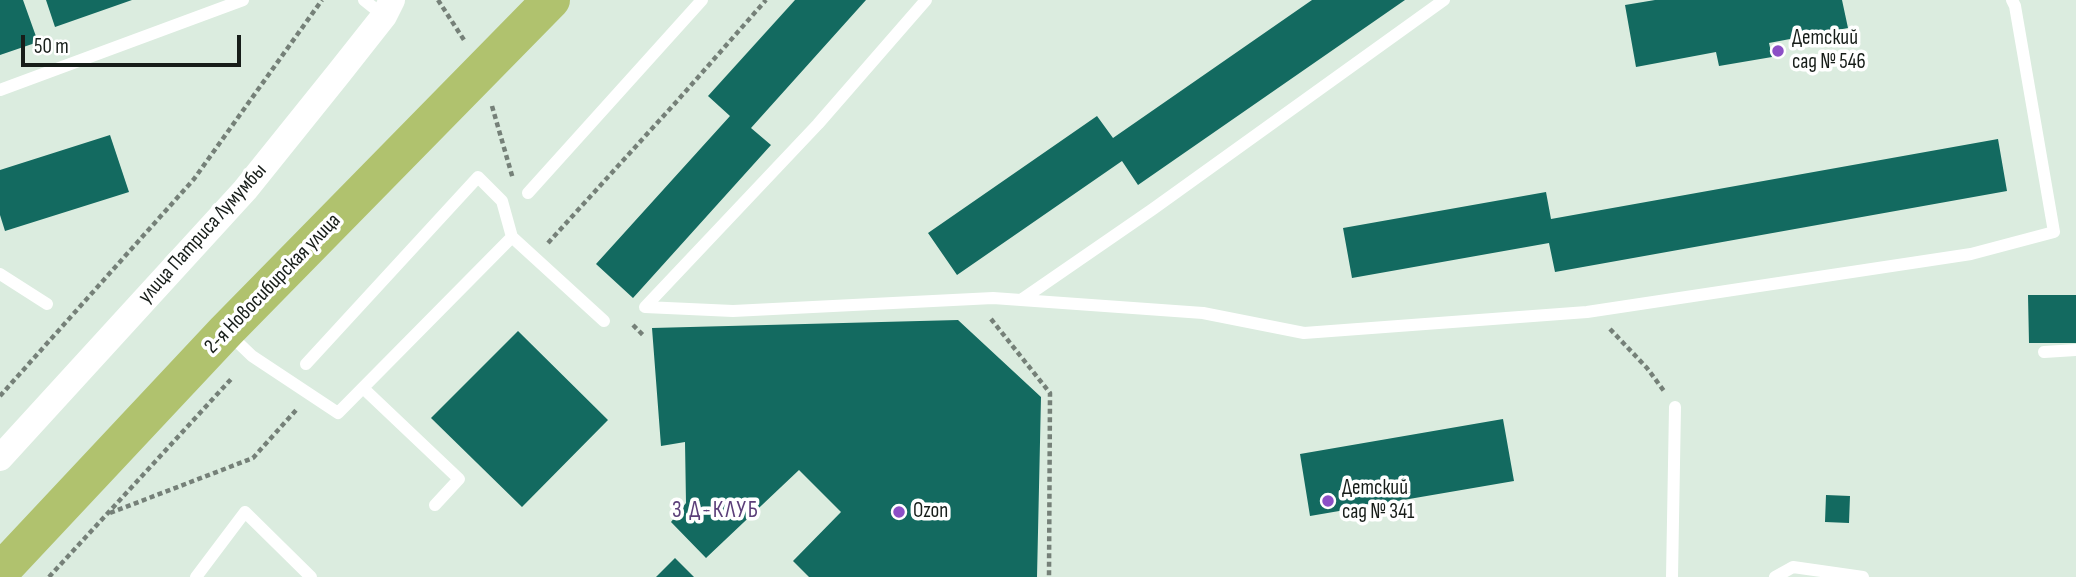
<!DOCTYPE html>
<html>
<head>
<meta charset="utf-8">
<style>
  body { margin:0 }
  #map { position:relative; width:2076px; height:577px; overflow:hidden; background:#dbecdf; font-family:"Sofia Sans Condensed",sans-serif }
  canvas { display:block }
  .scale { position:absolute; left:21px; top:35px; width:220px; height:32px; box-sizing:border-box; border:4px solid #171d19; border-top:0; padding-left:9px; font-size:21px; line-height:24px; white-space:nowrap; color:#171d19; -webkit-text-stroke:5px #fff; paint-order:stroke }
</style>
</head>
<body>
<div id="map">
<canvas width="2076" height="577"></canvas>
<div class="scale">50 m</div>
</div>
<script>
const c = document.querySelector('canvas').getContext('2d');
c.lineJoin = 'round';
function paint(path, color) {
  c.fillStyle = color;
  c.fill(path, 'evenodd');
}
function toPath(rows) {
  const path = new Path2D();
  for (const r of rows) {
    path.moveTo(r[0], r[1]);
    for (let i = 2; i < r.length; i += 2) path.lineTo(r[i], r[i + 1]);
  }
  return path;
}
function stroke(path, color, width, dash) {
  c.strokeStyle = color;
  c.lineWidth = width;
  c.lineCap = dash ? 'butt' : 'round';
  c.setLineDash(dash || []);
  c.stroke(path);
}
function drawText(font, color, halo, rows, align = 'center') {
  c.font = font + ' "Sofia Sans Condensed",sans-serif';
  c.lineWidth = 7;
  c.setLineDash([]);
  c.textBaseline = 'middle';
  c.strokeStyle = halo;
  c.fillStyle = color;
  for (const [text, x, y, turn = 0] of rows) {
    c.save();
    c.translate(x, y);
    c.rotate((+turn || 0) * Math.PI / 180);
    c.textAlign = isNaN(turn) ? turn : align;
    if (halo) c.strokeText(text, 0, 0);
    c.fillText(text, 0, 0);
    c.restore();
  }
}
const building = toPath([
  [0,0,23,0,38,42,0,55],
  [46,0,132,0,55,27],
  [795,0,866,0,751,128,771,145,633,298,596,264,730,116,708,96],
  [1312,0,1405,0,1138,185,1122,161,957,275,928,233,1097,116,1113,138],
  [1655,0,1842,0,1848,28,1769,43,1772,57,1719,66,1716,52,1636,67,1625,5],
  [110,135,129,192,5,231,0,215,0,170],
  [1998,139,2007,191,1555,272,1549,243,1352,278,1343,228,1546,192,1551,219],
  [2028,295,2076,295,2076,343,2029,343],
  [958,320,1041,397,1037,577,809,577,793,561,841,512,799,470,706,558,671,522,686,503,685,442,661,446,652,328],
  [518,331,608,420,522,507,431,418],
  [1503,419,1514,481,1310,516,1300,454],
  [1826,495,1850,496,1849,523,1825,522],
  [675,558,694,577,656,577]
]);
const path = toPath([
  [438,0,464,40],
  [492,106,513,179],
  [548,243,678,100,766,0],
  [991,319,1050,393,1049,577],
  [633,325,643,335],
  [1610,329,1647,368,1664,391],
  [0,396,194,179,322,0],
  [110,513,253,458,297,409],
  [49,577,233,377]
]);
const service = toPath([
  [364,0,384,16],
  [926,0,818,124,645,307,733,311,993,298,1203,313,1304,333,1587,312,1971,254,2054,232,2015,6,2012,0],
  [0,90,243,0],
  [528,193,702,0],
  [0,274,47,304],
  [1021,300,1153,209,1444,0],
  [228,333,252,356,338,413,512,237],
  [2044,352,2076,350],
  [306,364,478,177,502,201,512,237,604,321],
  [363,388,459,479,435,505],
  [196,577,245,512,311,577],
  [1672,577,1675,407],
  [1775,577,1793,567,1863,577]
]);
const minor = toPath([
  [0,458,245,190,339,73,384,16,392,0]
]);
const primary = toPath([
  [0,572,226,331,551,0]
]);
const markers = [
  [1778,51,7,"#8c4fc6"],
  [1328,501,7,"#8c4fc6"],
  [899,512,7,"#8c4fc6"]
];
const poiNames = [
  ["Детский",1792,39],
  ["сад № 546",1792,63],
  ["Детский",1342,489],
  ["сад № 341",1342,513],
  ["Ozon",913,512]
];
const streetNames = [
  ["улица Патриса Лумумбы",203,234,-48],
  ["2-я Новосибирская улица",273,284,-46]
];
const neighbourhoodNames = [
  ["3 Д-КЛУБ",716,511]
];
paint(building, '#136a60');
stroke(path, '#758078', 4.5, [5, 3.5]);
stroke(service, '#fff', 12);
stroke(minor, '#fff', 26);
stroke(primary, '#b0c26e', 38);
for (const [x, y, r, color] of markers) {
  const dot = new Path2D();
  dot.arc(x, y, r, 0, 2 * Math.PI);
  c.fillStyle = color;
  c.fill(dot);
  stroke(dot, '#fff', 2.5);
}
drawText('21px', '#171d19', '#fff', poiNames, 'left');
drawText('21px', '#171d19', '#fff', streetNames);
c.letterSpacing = '2px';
drawText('23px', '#5c3f7a', '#fff', neighbourhoodNames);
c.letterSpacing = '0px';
</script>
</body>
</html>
